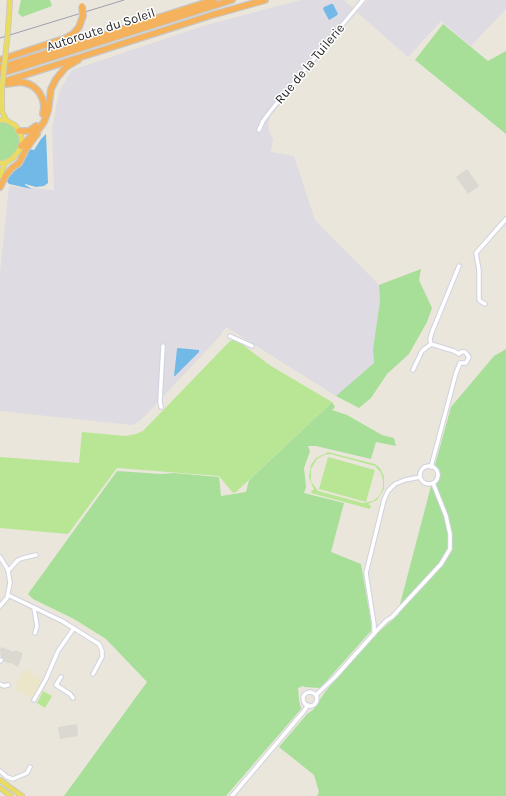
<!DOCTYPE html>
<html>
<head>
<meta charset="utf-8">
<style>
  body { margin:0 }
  canvas { display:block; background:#eae6db }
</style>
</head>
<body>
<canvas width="506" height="796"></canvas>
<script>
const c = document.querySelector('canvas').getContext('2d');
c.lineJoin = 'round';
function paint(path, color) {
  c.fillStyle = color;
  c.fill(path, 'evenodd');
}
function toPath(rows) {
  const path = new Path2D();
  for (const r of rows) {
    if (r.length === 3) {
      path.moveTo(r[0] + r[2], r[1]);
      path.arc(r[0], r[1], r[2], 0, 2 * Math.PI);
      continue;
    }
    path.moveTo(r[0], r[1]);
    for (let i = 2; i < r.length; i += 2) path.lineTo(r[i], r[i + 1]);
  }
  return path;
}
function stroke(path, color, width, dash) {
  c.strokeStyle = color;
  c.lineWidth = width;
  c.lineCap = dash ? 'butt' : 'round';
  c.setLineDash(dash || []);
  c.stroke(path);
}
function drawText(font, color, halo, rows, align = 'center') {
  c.font = font + ' Karla,sans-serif';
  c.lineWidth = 3;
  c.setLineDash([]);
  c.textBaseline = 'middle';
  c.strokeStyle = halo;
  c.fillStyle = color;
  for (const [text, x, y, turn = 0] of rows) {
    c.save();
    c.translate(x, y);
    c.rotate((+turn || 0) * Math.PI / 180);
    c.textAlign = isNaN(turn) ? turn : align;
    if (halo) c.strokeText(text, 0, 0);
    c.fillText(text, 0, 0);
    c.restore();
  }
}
const industrial = toPath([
  [301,0,344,0,353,8,270,117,268,124,269,130,273,139,271,152,294,156,315,220,379,285,380,301,373,349,374,363,340,395,336,396,226,327,220,336,140,421,132,425,0,411,0,273,9,186,54,190,52,129,59,92,72,70,206,25],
  [368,0,506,0,506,9,471,46,441,21,408,57,357,12]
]);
const education = toPath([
  [25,668,44,681,33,699,16,690,18,687,15,685]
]);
const green = toPath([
  [21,0,50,0,52,6,22,17,18,13],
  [443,24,488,61,506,51,506,134,415,60],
  [0,122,8,123,14,127,18,132,20,139,19,145,17,151,13,156,2,161,0,160],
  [421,269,419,280,432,308,427,322,409,354,387,374,371,398,359,408,336,396,374,363,373,349,380,301,379,285],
  [506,349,506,796,317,796,319,792,314,775,279,747,307,714,313,710,325,692,358,653,373,637,399,614,399,608,431,486,437,482,440,474,435,465,451,407,494,356],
  [332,402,335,407,332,410,347,415,382,435,394,438,396,446,376,442,371,459,316,446,308,446,310,451,304,468,306,487,304,493,344,503,331,552,361,564,371,622,371,631,322,686,319,688,304,687,303,686,298,688,299,700,301,709,226,796,64,796,147,682,106,639,74,619,33,599,28,594,117,471,161,474,174,473,219,477,221,496,246,492,249,480]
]);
const pitch = toPath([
  [235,339,271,366,332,402,236,492,233,493,219,476,117,468,68,534,0,528,0,457,79,463,82,432,126,436,136,434,143,431,230,341],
  [328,452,375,464,380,468,384,476,384,489,377,500,368,504,371,506,370,509,311,493,312,490,314,490,309,477,311,465,316,458],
  [330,454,375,466,381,473,383,480,383,488,379,496,373,501,363,503,318,491,311,481,311,469,317,459,324,455],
  [328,457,375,470,366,502,319,489],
  [43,691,52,696,45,708,37,703]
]);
const plaza = toPath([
  [467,169,479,186,468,194,456,177],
  [2,647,14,652,15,650,23,653,18,667,11,663,8,663,1,660,0,649],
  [77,724,78,736,60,739,58,727]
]);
const water = toPath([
  [331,4,333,4,338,14,336,16,329,20,323,9,324,7],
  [46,134,48,183,44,186,36,187,25,184,25,185,32,189,9,184,6,180,10,173,23,162,27,156,29,149,34,150,41,139],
  [178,348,199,350,199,352,175,376,174,376,177,349]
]);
const minor = toPath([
  [259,130,263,121,272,109,363,0],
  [485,304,480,301,479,299,479,270,476,253,506,219],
  [230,336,252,346],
  [431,344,430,339,432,332,459,266],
  [431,344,454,351,459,354],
  [459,354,461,352,465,352,469,357,466,363,460,363],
  [413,370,422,351,431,344],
  [161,407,160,401,163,346],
  [429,475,9],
  [431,467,456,373,460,363],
  [0,557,8,570,10,583,7,598,0,606],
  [8,571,18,560,23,558,36,555],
  [8,595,62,621,99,644,102,651,102,657,93,674],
  [34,608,37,626,35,633],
  [374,634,374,624,366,573,384,500,388,491,395,484,405,480,420,477],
  [0,661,1,660],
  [61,677,56,685,70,694,73,698],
  [0,684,4,686,8,685],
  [310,699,7],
  [316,695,335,677,379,628,387,620,392,617,441,564,450,549,450,534,446,516,433,483],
  [34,700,46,679,58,651,74,628],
  [0,771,7,777,13,779,27,773,30,767],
  [232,796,304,711,308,705]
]);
const major = toPath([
  [8,31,10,0],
  [2,87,2,111,6,120],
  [0,120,6,120,16,126,21,136,22,142,20,149,13,158,5,163,0,163],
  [0,176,5,163],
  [0,780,22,796],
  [0,788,11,796]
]);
const highway = toPath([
  [0,60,66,38,73,34,79,27],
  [0,68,214,0],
  [0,74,232,0],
  [0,83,212,15,265,0],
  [6,84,21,82,29,84,34,87,39,92,43,100,44,106,43,114],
  [19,131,29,131,36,126],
  [21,146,38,130,44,122,48,111,51,89,56,79,66,67,78,60],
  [0,187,6,175,12,168,19,163,26,149,37,134]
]);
const tram = toPath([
  [0,38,124,0]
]);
const majorBridge = toPath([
  [2,87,8,31]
]);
const highwayBridge = toPath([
  [79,27,83,16,82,6]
]);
const streetNames = [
  ["Autoroute du Soleil",101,30,-18],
  ["Rue de la Tuilerie",310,64,-50]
];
paint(industrial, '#dedbe3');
paint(education, '#ebe5ca');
paint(green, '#a7df99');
paint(pitch, '#b9e695');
paint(plaza, '#dbd8d1');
paint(water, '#72b9e8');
stroke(minor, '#d0d1e1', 5.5);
stroke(major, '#c7c7c7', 6);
stroke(highway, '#c7c7c7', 8);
stroke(minor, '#fff', 3.5);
stroke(major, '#e9dc60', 4.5);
stroke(highway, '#f6b25a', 5.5);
stroke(tram, '#9e9eb2', 1);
stroke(majorBridge, '#c7c7c7', 6, []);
stroke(highwayBridge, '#c7c7c7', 8, []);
stroke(majorBridge, '#e9dc60', 4.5);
stroke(highwayBridge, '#f6b25a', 5.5);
drawText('13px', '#282828', '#fff', streetNames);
</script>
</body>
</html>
